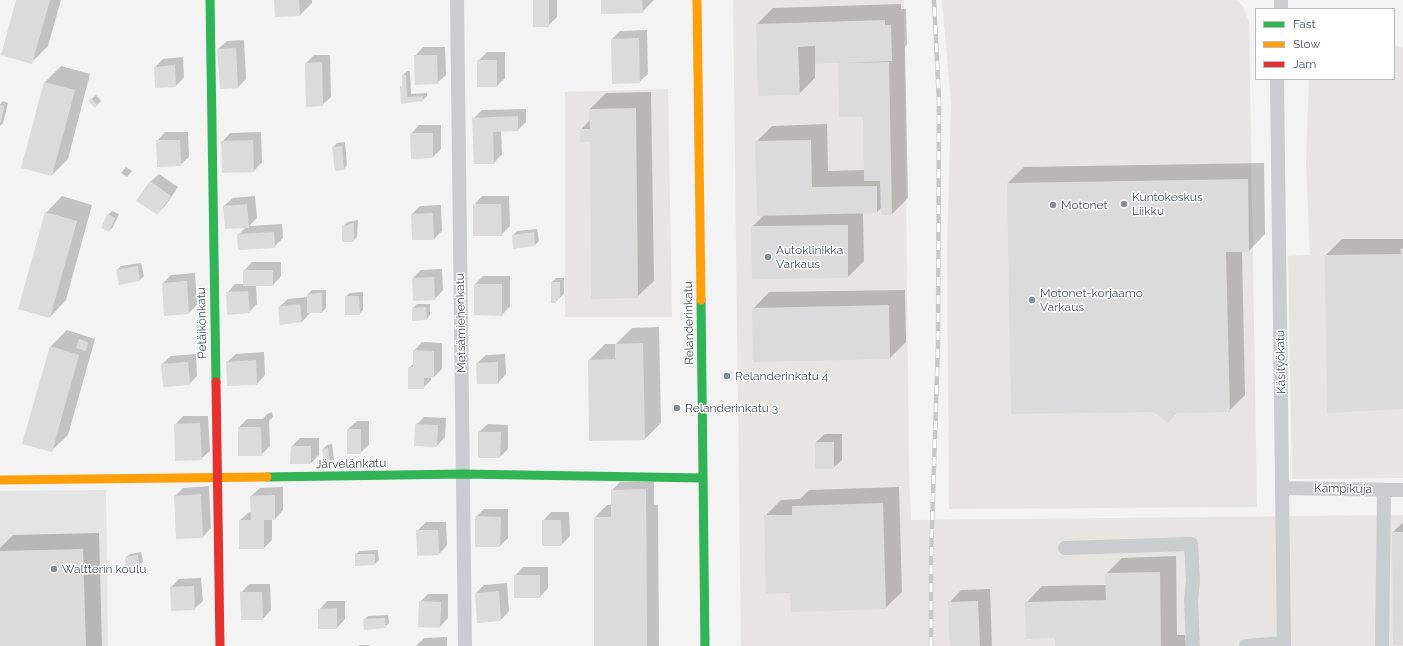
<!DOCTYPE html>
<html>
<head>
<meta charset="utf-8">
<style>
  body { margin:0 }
  #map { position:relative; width:1403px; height:646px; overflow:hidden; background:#f3f3f3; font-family:Raleway,sans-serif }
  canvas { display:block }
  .legend { position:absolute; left:1255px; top:8px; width:140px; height:72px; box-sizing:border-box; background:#fff; border:1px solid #b7bcbf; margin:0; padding:5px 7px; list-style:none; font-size:12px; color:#4a575f }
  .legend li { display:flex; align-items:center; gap:8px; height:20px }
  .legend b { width:20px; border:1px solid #b7bcbf }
</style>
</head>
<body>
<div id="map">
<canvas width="1403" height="646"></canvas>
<ul class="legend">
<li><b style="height:5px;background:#30b455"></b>Fast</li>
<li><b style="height:5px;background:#ff9f0a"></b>Slow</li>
<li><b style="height:5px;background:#e5322d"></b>Jam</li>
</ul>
</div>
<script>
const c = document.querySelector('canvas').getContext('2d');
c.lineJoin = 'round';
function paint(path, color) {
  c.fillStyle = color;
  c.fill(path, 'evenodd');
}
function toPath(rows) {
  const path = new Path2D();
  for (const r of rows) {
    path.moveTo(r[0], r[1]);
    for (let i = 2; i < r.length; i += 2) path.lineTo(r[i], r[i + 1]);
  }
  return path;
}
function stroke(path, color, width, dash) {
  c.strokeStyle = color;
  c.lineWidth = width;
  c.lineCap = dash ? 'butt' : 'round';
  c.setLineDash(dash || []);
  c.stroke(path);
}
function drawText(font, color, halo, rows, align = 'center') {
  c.font = font + ' Raleway,sans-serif';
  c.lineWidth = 3;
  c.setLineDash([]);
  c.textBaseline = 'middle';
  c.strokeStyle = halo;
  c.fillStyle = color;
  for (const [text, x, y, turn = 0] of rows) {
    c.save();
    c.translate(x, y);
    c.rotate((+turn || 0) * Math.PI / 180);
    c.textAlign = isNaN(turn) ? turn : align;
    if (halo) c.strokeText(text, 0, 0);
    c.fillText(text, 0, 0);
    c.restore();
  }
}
const commercial = toPath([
  [733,0,904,0,909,474,911,520,1403,515,1403,646,741,646],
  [942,0,1236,0,1242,5,1249,21,1257,507,949,509,947,246,951,104],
  [1394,45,1403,48,1403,478,1292,479,1288,256,1310,255,1306,163,1309,79,1394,79],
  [668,89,672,317,565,317,565,92]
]);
const education = toPath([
  [106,490,108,646,0,646,0,491]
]);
const shadow = toPath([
  [17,0,61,0,48,46,32,62],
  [275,0,312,0,312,3,300,15],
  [534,0,557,0,557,17,548,26],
  [602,0,654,0,642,12],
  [901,4,901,9,906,9,907,44,905,47,908,198,892,214,881,208,877,212,863,213,864,261,848,277,752,227,764,215,756,142,772,126,827,124,828,171,865,170,864,116,839,62,815,63,815,78,799,94,757,24,773,8],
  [647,30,648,74,639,82,612,39,620,31],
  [244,40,246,79,238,87,218,49,227,41],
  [423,47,445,47,446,75,437,83,415,56],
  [487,52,505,52,505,78,497,86,478,86,478,61],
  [314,55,330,55,331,97,322,105,306,63],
  [183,57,184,77,176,86,156,87,155,67,163,59],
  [61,66,90,74,68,159,52,175,22,167,45,82],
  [407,71,410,71,411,94,427,93,427,96,423,100,402,103,401,87,403,85,403,75],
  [651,92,654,281,637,297,591,141,581,130,590,120,590,109,606,93],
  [96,95,101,101,95,107,89,101],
  [3,101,8,103,3,123,0,126,0,104],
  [526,109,526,122,518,130,501,131,502,154,494,163,473,119,482,110],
  [419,125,441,125,441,149,433,157,412,158,411,134],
  [165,132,188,132,189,157,180,165,157,141],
  [261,132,262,162,254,171,222,142,230,133],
  [345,142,347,165,344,169,333,147,337,143],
  [1264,163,1265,234,1249,251,1242,251,1245,395,1229,411,1177,412,1168,422,1008,183,1024,167],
  [126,167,132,171,127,177,121,173],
  [159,174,178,187,165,206,157,214,150,182],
  [62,196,92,205,66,300,50,317,46,213],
  [255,196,257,218,249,226,282,224,283,238,274,247,238,235,246,227,224,206,233,198],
  [482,196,509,196,510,226,501,235,474,205],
  [441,205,442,231,434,239,412,214,420,206],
  [112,211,119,214,113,227,109,231,108,215],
  [358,220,357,237,353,241,343,226,348,222],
  [537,229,539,241,535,245,513,235,517,231],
  [1342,239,1403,239,1403,408,1326,255],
  [252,262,281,262,281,276,273,285,256,285,257,304,249,312,227,293,235,284,244,284,244,271],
  [141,263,144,276,140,280,117,270,121,266],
  [442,269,443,290,435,299,413,278,421,270],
  [195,273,197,305,189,313,165,315,163,283,171,275],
  [483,276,510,276,510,306,502,315,475,284],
  [556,278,564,278,564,294,555,302,552,282],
  [312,290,326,290,326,308,322,312,310,312,310,313,302,322,279,307,288,299,308,297,308,294],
  [905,290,906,342,890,358,753,309,769,292],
  [363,292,363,310,359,314,346,296,350,293],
  [417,304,430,304,430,315,427,319,413,308],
  [659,327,661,423,645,439,590,440,589,360,605,344,616,344,632,328],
  [67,330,95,339,68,435,51,451,50,347],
  [422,342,442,343,442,369,434,377,431,377,431,380,423,388,409,368,414,363,414,351],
  [264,352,265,375,257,384,227,362,236,354],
  [196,354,197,376,189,384,162,364,171,356],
  [505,354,506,374,498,383,477,363,486,355],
  [272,412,273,417,269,421,270,446,261,455,239,427,247,419,263,419,267,414],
  [183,416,208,416,210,451,201,459,175,425],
  [424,417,446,418,445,437,437,446,416,425],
  [357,421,369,421,369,445,360,453,348,429],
  [488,424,508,425,508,449,500,457,479,432],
  [825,434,842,434,842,460,833,468,816,442],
  [300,438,319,438,319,455,311,463,292,446],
  [332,444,334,460,330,464,323,449,327,445],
  [620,482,654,482,654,505,658,505,659,646,595,646,595,517,607,505,612,505,612,490],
  [209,486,211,528,203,537,177,538,175,496,183,488],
  [283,487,283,510,275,519,272,519,272,540,264,548,240,520,249,512,252,512,251,496,260,488],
  [899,487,902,592,885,608,791,592,765,516,781,500,800,499,809,490],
  [484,509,508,509,508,538,500,546,476,546,476,517],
  [551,512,569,512,570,536,561,545,543,521],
  [426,522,446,522,447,545,439,554,417,531],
  [1403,522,1403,644,1393,532],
  [99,533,102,646,0,646,0,548,13,535],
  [378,550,379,560,375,564,356,554,360,551],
  [141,552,143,561,139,565,126,557,130,554],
  [1176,556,1177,635,1185,635,1186,645,1185,646,1056,646,1056,637,1026,603,1042,586,1106,585,1106,574,1122,558],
  [523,567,548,567,548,588,540,597,515,576],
  [201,578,203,601,194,609,171,587,179,579],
  [507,583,509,611,501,620,478,621,476,593,484,585],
  [249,584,270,584,271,610,263,619,241,593],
  [990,589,992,646,951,646,949,603,961,590],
  [428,594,448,594,448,618,440,627,420,602],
  [327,601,345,601,345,619,337,628,319,610],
  [388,615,389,623,385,627,364,620,368,616],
  [447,637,447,646,416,646,424,638],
  [359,645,370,645,370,646,358,646]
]);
const building = toPath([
  [16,0,50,0,32,64,1,55],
  [274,0,299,0,300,16,275,17],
  [533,0,549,0,549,27,533,27],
  [601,0,642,0,643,13,601,14],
  [885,20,885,25,891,25,892,61,842,63,889,62,892,215,881,215,880,181,864,181,863,117,839,117,838,63,815,64,815,46,798,47,800,95,758,96,756,24],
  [639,38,640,83,612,84,611,39],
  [236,48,238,88,220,89,217,49],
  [414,55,437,55,438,84,415,85],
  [477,60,497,60,497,87,477,87],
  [322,62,323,106,306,107,305,63],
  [175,65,176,87,155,88,154,67],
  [402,75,406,75,407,97,423,96,423,101,401,104,400,86,402,87],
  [44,82,75,90,52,176,21,168],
  [91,98,98,105,95,108,88,101],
  [0,105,4,106,1,122,0,122],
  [636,108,638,298,591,299,590,142,580,142,580,129,590,129,589,109],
  [518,116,518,131,493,132,494,164,474,164,472,118],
  [410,133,433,133,433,158,411,159],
  [156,140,180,140,181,166,157,167],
  [253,140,254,172,222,173,221,141],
  [811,140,812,187,877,186,877,213,757,216,755,141],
  [342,146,344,170,335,171,332,147],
  [1248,179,1249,252,1226,252,1230,412,1176,413,1168,423,1154,412,1011,414,1007,183],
  [150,181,171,196,157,215,136,201],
  [247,204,249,228,225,229,223,206],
  [473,204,501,204,502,236,473,236],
  [45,212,77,221,50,318,18,309],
  [433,213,434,240,412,240,411,214],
  [107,214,115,218,109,232,101,228],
  [354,223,354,242,342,242,342,226],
  [848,225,848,278,752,279,751,226],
  [274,232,275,248,238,250,237,234],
  [534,232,535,246,513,249,512,235],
  [1403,248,1403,409,1327,413,1325,255,1401,254,1400,249],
  [138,266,140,281,119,285,116,270],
  [243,270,273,270,273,286,243,286],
  [434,277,435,300,413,301,412,278],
  [187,281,189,314,164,316,162,283],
  [551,282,560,282,560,299,556,299,556,303,551,303],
  [474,284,502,284,502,316,474,315],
  [248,291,250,313,227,315,226,292],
  [322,293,322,313,307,313,307,294],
  [345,296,359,296,360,315,345,315],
  [300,304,302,322,280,325,278,307],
  [889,305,890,359,753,362,752,308],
  [426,307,427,320,412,321,412,308],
  [79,339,88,342,86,351,76,348],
  [643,343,645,440,589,441,588,360,615,359,615,344],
  [50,346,79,355,52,452,22,444],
  [413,350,434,351,434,378,424,378,424,389,408,389,408,367,413,367],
  [256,360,257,385,227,386,226,362],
  [188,362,190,385,163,387,161,364],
  [498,362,498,384,477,384,476,363],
  [200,423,202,460,175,461,174,424],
  [415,424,438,425,437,447,414,446],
  [238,427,261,427,262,456,238,456],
  [347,429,361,429,361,454,347,454],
  [478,432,501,432,500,458,478,458],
  [815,442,834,442,834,469,815,469],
  [291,446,311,446,311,464,290,464],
  [328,448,330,464,324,465,322,449],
  [646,489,647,646,594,646,594,517,611,517,611,490],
  [201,494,203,538,176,539,174,496],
  [275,495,275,520,264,520,264,549,239,549,239,520,251,520,250,496],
  [883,503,886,609,791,612,790,593,766,594,764,515,792,515,792,506],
  [475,516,501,517,500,547,475,547],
  [542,520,561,520,562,546,542,546],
  [416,530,438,530,439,555,417,556],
  [1392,532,1403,532,1403,645,1393,645],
  [83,549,86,646,0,646,0,551],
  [355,554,375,554,375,565,355,566],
  [138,555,139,566,126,567,125,557],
  [1160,572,1161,646,1055,646,1055,638,1026,639,1025,602,1106,600,1105,573],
  [514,575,540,575,540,598,514,598],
  [194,586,195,610,171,611,170,587],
  [499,591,501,621,477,623,475,593],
  [240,592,262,592,263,620,241,620],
  [419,601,441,602,440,628,418,627],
  [978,601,980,646,950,646,948,602],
  [337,608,337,629,318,629,318,609],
  [385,618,386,628,364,630,363,619]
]);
const street = toPath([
  [457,0,465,646],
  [1281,9,1281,0],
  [1277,79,1284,646],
  [1282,488,1403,490],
  [1065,548,1191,544,1193,580,1191,600,1193,646],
  [1246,646,1284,643],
  [1382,646,1384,490]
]);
const fast = toPath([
  [210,0,216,382],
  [701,300,705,646],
  [267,477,463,474,703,478]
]);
const slow = toPath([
  [697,0,701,300],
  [0,480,267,477]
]);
const jam = toPath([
  [216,382,220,646]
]);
const rail = toPath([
  [931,646,931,557,938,344,939,101,934,0]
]);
const markers = [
  [1124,204,4,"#858e93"],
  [1053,205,4,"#858e93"],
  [768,257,4,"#858e93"],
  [1032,300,4,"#858e93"],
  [727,376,4,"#858e93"],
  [677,408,4,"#858e93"],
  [54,569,4,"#858e93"]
];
const poiNames = [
  ["Kuntokeskus",1132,197],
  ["Liikku",1132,211],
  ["Motonet",1061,205],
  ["Autoklinikka",776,250],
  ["Varkaus",776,264],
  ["Motonet-korjaamo",1040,293],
  ["Varkaus",1040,307],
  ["Relanderinkatu 4",735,376],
  ["Relanderinkatu 3",685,408],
  ["Waltterin koulu",62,569]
];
const streetNames = [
  ["Petäikönkatu",202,323,-91],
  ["Metsämiehenkatu",461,323,-91],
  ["Relanderinkatu",689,323,-91],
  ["Käsityökatu",1281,362,-91],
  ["Järvelänkatu",351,464,-1],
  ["Kampikuja",1343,489,1]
];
paint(commercial, '#e7e5e2');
paint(education, '#e5e4e5');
paint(shadow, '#0003');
paint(building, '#dbdbdc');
stroke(street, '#cacdce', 14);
stroke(fast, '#30b455', 9);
stroke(slow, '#ff9f0a', 9);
stroke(jam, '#e5322d', 9);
stroke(rail, '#c6c8c9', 4.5);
stroke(rail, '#fff', 3, [9]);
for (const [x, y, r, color] of markers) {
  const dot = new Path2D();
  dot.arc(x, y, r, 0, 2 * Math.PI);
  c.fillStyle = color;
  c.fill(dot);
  stroke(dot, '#fff', 1.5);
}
drawText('12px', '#4a575f', '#fff', poiNames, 'left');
drawText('12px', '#4a575f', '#fff', streetNames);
</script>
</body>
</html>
